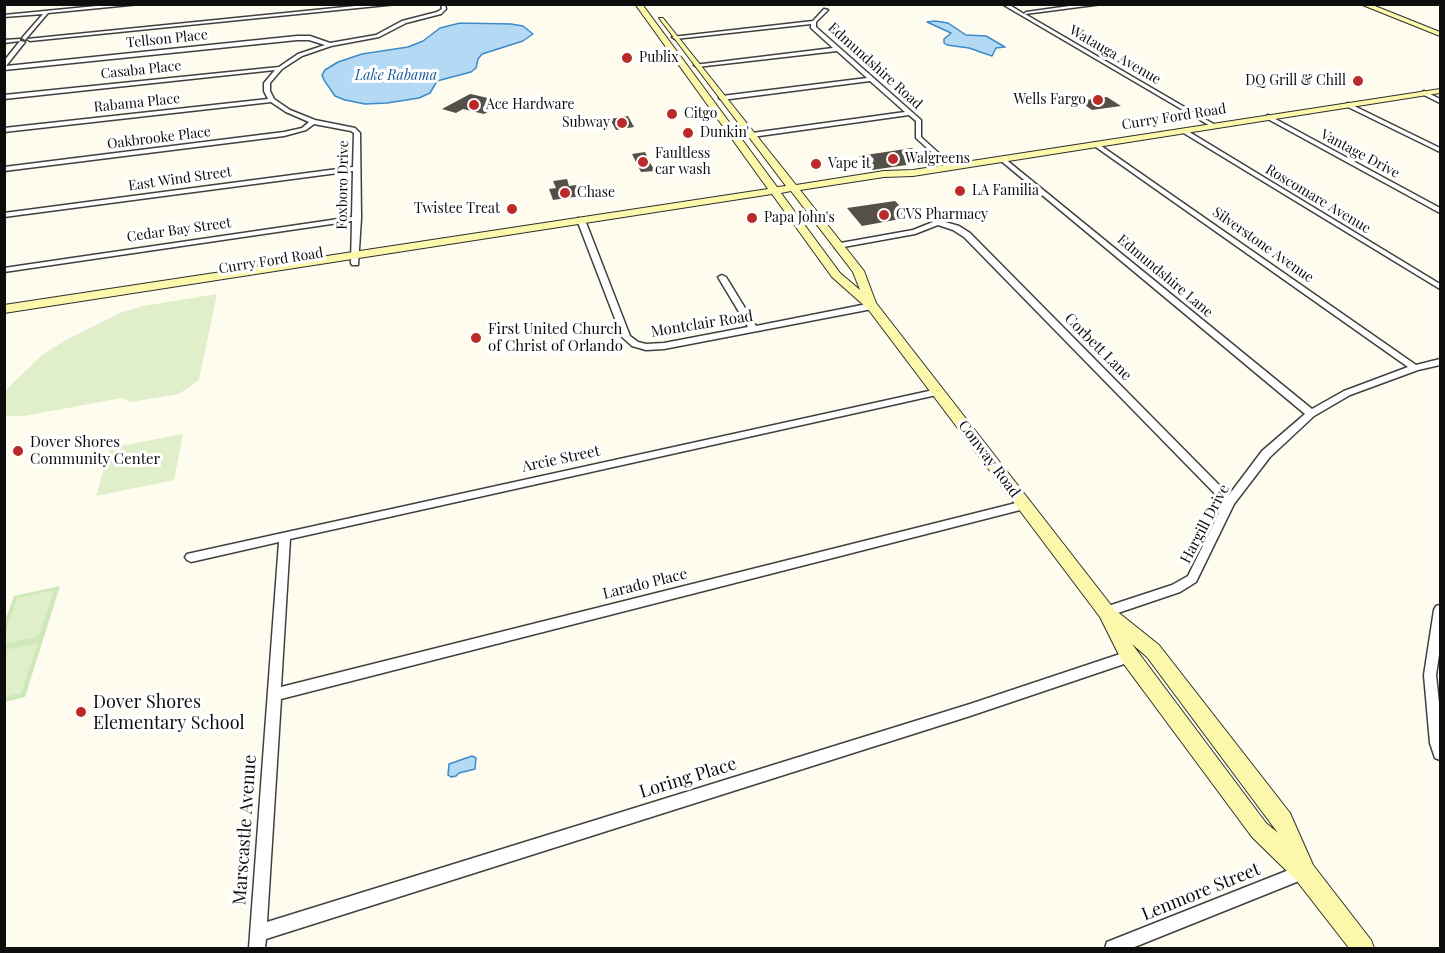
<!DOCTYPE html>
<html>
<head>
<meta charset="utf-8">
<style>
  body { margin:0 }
  #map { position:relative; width:1445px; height:953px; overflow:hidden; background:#fefcee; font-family:"Playfair Display",serif }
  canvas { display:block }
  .frame { position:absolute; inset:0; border:6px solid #0d0d0d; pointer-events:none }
</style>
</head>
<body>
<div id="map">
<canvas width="1445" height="953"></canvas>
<div class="frame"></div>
</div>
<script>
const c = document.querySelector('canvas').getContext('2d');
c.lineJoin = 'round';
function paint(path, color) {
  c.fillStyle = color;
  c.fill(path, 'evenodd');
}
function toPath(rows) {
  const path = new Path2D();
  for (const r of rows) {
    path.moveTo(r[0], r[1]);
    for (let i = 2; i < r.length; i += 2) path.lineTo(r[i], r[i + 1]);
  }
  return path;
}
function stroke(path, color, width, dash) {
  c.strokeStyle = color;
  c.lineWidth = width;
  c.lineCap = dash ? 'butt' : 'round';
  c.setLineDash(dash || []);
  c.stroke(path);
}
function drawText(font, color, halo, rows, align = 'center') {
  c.font = font + ' "Playfair Display",serif';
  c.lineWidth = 6;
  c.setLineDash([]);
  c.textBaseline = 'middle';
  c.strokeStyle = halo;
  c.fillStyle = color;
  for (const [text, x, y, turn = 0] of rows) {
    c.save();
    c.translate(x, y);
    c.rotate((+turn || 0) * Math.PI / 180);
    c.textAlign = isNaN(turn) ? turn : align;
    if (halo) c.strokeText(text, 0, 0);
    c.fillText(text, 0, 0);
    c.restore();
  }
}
const green = toPath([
  [60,586,25,697,5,702,5,621,14,596]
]);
const pitch = toPath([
  [217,294,199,380,179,394,131,402,122,398,24,416,5,416,5,392,10,386,43,354,66,340,120,313,143,306],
  [183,434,174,480,96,496,110,448],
  [54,590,39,636,5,644,5,632,17,598],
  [38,643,21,693,5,697,5,650]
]);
const water = toPath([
  [935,21,948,23,966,35,986,36,1005,47,996,48,992,56,969,48,947,45,944,43,944,39,951,33,927,22,935,21],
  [460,23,511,24,523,26,533,34,523,41,482,54,478,59,476,68,471,72,437,81,430,93,419,98,387,103,365,104,345,100,335,96,324,80,322,75,325,70,338,62,362,54,408,47,423,41,440,28,460,23],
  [472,756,476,758,475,769,459,773,456,776,451,777,448,775,449,764,472,756]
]);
const building = toPath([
  [470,94,475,95,505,102,484,114,463,109,456,113,442,109],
  [1107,97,1121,106,1092,110,1079,101],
  [628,116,634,127,616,130,610,119],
  [912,148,927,162,872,170,859,156],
  [645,152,649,161,655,171,641,172,632,154],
  [567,179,569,186,576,185,581,196,553,200,549,189,556,188,553,181],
  [895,201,911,217,862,226,847,208]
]);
const street = toPath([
  [117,4,140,4,48,13,25,40,22,38,43,14,4,17,4,15,117,4],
  [375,4,397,4,30,41,27,39,375,4],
  [441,4,445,4,446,9,441,14,406,23,379,37,331,46,302,56,282,69,270,83,270,91,274,99,290,110,315,120,355,128,360,133,361,218,358,265,352,265,351,263,352,221,4,272,4,268,352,217,353,171,4,217,4,213,353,167,354,133,351,131,314,124,306,130,284,136,4,171,4,167,284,132,302,128,309,122,286,112,271,102,4,132,4,128,268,99,264,91,264,83,275,70,4,99,4,95,279,67,298,54,325,45,309,40,297,40,4,70,4,61,20,41,25,42,6,66,297,36,310,36,330,43,376,35,402,21,437,12,442,9,441,4],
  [1008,4,1024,14,1026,12,1084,4,1102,4,1025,14,1217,126,1212,127,1002,4,1008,4],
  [824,9,828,10,816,22,816,27,921,120,921,137,953,166,953,168,949,168,916,138,916,121,909,115,752,137,749,135,752,133,905,112,870,81,722,100,719,98,722,96,867,78,837,51,697,67,694,65,833,48,811,28,811,24,675,39,672,37,813,21,824,9],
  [20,39,20,41,4,43,4,40,20,39],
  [1424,91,1440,99,1440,103,1422,94,1421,93,1424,91],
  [1348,103,1440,148,1440,152,1346,106,1345,105,1348,103],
  [1268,115,1440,208,1440,213,1266,118,1265,117,1268,115],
  [1182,130,1186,130,1440,284,1440,289,1182,132,1182,130],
  [1093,143,1097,143,1416,365,1440,359,1440,365,1418,370,1350,395,1314,416,1270,457,1234,504,1196,582,1180,592,1106,617,1102,616,1100,612,1102,608,1172,585,1188,576,1224,503,964,237,953,230,938,225,915,234,838,248,835,248,835,244,913,230,938,220,959,226,970,233,1229,495,1262,451,1305,414,1000,160,1000,158,1004,158,1312,409,1344,391,1408,367,1093,145,1093,143],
  [578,218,585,220,630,336,638,342,646,344,664,343,748,327,718,277,722,275,726,277,756,326,872,303,876,306,872,309,664,349,646,350,632,346,622,337,577,220,578,218],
  [938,389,941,390,943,392,941,394,290,539,281,687,1024,501,1028,502,1029,505,1028,508,1024,509,281,699,267,922,970,704,1129,651,1133,653,1135,657,1133,661,970,716,266,939,265,948,249,948,279,542,191,562,187,560,185,557,187,554,938,389],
  [1440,605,1440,648,1436,675,1440,712,1440,760,1435,758,1430,743,1424,675,1434,610,1436,606,1440,605],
  [1304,864,1309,867,1312,872,1309,877,1132,948,1105,948,1107,942,1304,864]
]);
const secondary = toPath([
  [635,4,642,4,777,187,786,186,659,18,663,18,796,185,884,171,913,170,1440,89,1440,93,913,176,884,177,800,190,864,271,876,303,1114,609,1159,645,1290,813,1313,865,1371,940,1374,948,1349,948,1296,880,1252,837,1123,663,1100,617,868,309,832,277,772,194,4,313,4,305,768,189,635,4],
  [791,191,853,272,860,290,840,273,781,193,791,191],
  [1132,644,1147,657,1278,833,1266,823,1132,644],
  [1360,4,1370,4,1440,32,1440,36,1360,4]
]);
const markers = [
  [627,58,6,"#b92a29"],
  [1358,81,6,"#b92a29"],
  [1098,100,6,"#b92a29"],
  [474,105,6,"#b92a29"],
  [672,114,6,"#b92a29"],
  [622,123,6,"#b92a29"],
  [688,133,6,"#b92a29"],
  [893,159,6,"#b92a29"],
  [643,162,6,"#b92a29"],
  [816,164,6,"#b92a29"],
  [960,191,6,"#b92a29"],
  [565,193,6,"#b92a29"],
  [512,209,6,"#b92a29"],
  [884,215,6,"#b92a29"],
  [752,218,6,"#b92a29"],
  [476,338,6,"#b92a29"],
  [18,451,6,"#b92a29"],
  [81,712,6,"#b92a29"]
];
const farStreetnames = [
  ["Tellson Place",167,39,-6],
  ["Watauga Avenue",1115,55,30],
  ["Edmundshire Road",875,66,42],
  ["Casaba Place",141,70,-6],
  ["Rabama Place",137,103,-6],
  ["Curry Ford Road",1174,117,-9],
  ["Oakbrooke Place",159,138,-7],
  ["Vantage Drive",1360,154,28],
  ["East Wind Street",180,179,-8],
  ["Foxboro Drive",343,185,-89],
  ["Roscomare Avenue",1318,199,31],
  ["Cedar Bay Street",179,230,-8],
  ["Silverstone Avenue",1263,245,35],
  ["Curry Ford Road",271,261,-9],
  ["Edmundshire Lane",1165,276,40]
];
const farPoinames = [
  ["Publix",639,58],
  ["DQ Grill & Chill",1346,81,"right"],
  ["Wells Fargo",1086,100,"right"],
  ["Ace Hardware",486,105],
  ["Citgo",684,114],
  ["Subway",610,123,"right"],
  ["Dunkin'",700,133],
  ["Faultless",655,154],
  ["car wash",655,170],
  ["Walgreens",905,159],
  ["Vape it",828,164],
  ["LA Familia",972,191],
  ["Chase",577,193],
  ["Twistee Treat",500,209,"right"],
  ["CVS Pharmacy",896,215],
  ["Papa John's",764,218]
];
const farWaternames = [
  ["Lake Rabama",396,76]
];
const streetNames = [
  ["Montclair Road",702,324,-9],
  ["Corbett Lane",1098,347,45],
  ["Arcie Street",561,459,-12],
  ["Conway Road",989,459,53],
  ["Hargill Drive",1205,524,-62],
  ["Larado Place",645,584,-14]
];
const poiNames = [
  ["First United Church",488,329],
  ["of Christ of Orlando",488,346],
  ["Dover Shores",30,442],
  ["Community Center",30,459]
];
const nearPoinames = [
  ["Dover Shores",93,702],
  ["Elementary School",93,723]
];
const nearStreetnames = [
  ["Loring Place",688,778,-17],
  ["Marscastle Avenue",245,830,-86],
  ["Lenmore Street",1201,892,-22]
];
paint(green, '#cee8b9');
paint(pitch, '#e0efca');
paint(water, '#b4d9f4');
stroke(water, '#3d8ac9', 1.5);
paint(building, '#554f4a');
stroke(street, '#404040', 3);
stroke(secondary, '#2f2f2f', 2);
paint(street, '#fff');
paint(secondary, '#fcf8ab');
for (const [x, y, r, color] of markers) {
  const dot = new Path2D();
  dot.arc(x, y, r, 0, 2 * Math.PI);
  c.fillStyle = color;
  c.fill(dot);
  stroke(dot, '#fff', 2);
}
drawText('14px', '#0d0d0d', '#fff', farStreetnames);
drawText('14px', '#0d0d0d', '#fff', farPoinames, 'left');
drawText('italic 14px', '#1a5c9b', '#fff', farWaternames);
drawText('15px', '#0d0d0d', '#fff', streetNames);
drawText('15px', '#0d0d0d', '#fff', poiNames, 'left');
drawText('18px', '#0d0d0d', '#fff', nearPoinames, 'left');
drawText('18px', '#0d0d0d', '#fff', nearStreetnames);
</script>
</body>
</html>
